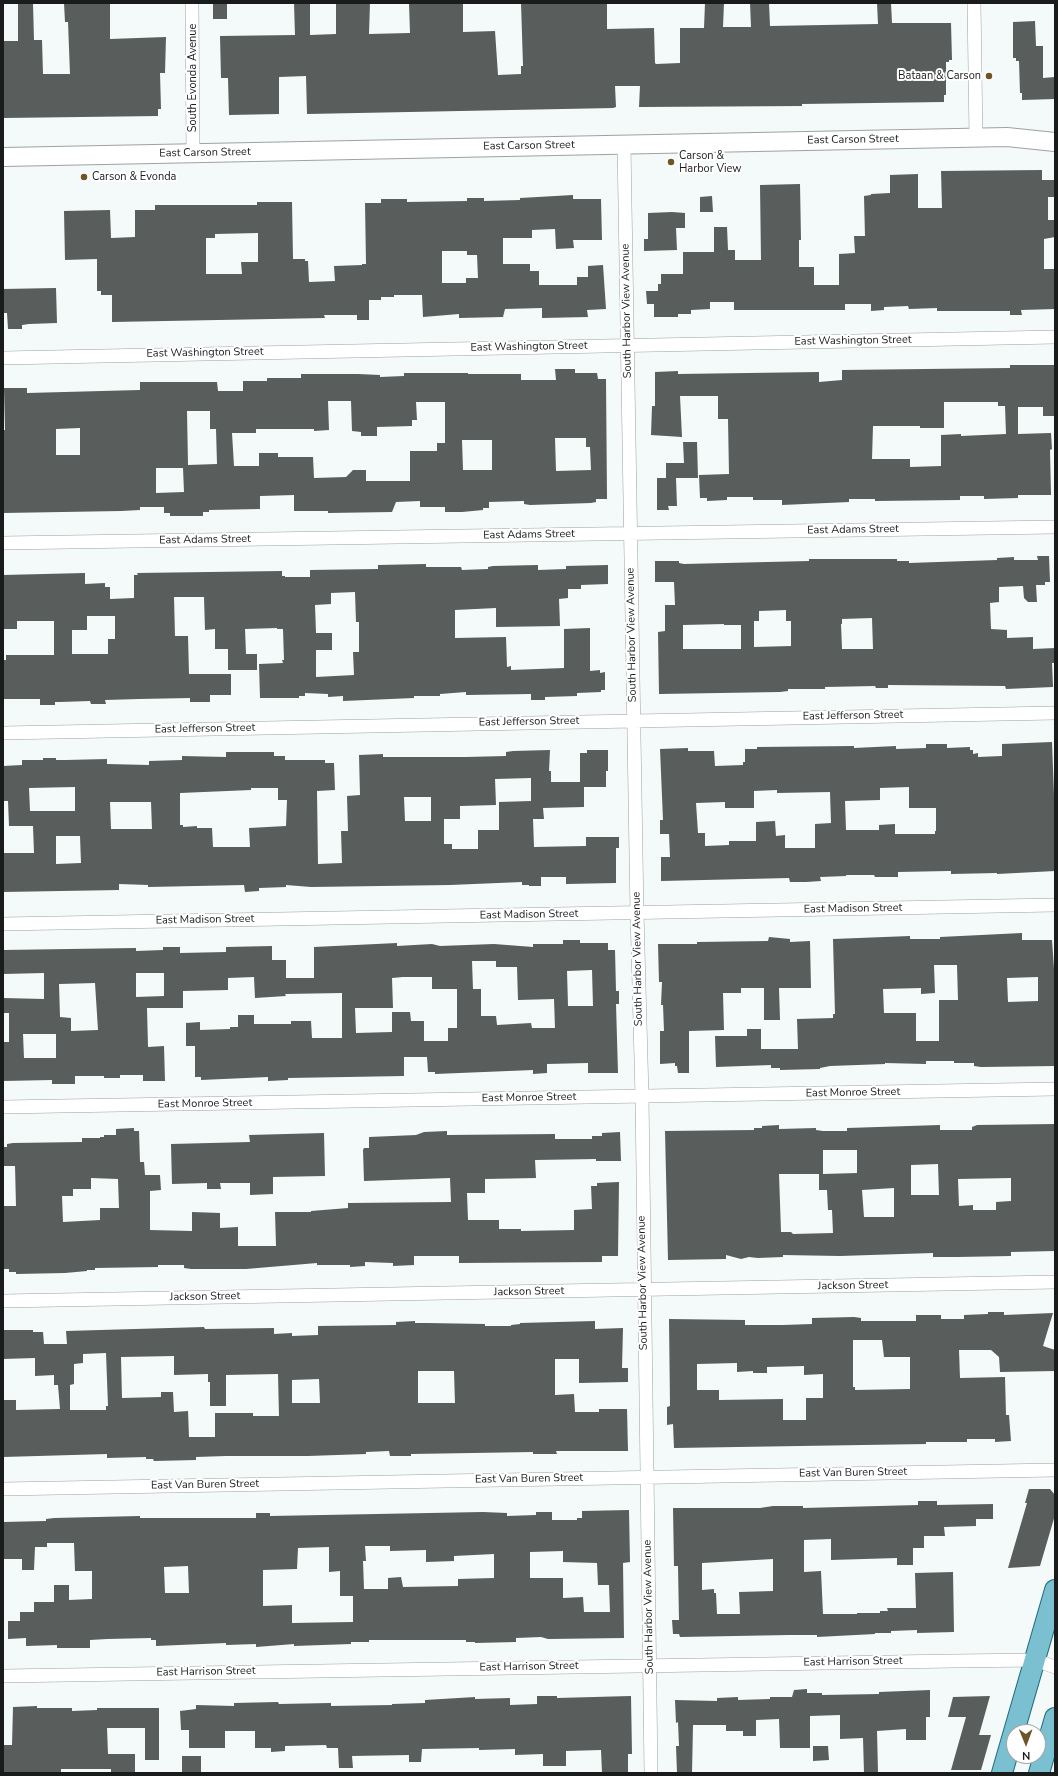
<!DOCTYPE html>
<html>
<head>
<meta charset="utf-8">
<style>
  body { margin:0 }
  #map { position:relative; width:1058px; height:1776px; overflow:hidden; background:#f4f9f9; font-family:"Nunito Sans",sans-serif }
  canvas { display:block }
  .frame { position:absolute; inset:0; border:4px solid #1a1c1c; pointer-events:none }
  .north { position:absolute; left:1006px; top:1724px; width:40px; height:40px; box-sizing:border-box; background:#fff; border:1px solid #a3a4a4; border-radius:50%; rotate:179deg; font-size:11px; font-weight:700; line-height:16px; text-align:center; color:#1a1c1c }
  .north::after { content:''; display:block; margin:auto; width:14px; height:18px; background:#6e5526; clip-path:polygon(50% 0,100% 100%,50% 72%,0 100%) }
</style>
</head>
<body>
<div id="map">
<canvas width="1058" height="1776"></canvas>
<div class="frame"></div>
<div class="north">N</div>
</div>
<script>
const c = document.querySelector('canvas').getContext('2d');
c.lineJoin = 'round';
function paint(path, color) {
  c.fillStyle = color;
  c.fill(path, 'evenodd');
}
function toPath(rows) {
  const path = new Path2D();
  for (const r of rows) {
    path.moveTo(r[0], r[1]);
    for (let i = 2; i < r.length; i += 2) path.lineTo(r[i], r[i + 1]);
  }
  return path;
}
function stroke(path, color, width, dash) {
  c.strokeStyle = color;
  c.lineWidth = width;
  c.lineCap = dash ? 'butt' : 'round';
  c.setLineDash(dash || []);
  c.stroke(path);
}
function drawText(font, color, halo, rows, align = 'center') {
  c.font = font + ' "Nunito Sans",sans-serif';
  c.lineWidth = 4;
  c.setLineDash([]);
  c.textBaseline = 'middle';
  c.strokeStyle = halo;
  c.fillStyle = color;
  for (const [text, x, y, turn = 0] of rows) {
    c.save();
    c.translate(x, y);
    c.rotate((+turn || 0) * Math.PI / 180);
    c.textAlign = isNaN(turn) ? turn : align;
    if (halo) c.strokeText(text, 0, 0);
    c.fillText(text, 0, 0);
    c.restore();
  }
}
const building = toPath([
  [18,3,33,3,34,40,42,40,43,74,70,74,68,22,65,22,64,3,110,3,110,39,166,37,165,73,160,73,161,109,158,109,158,116,3,118,3,41,18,41],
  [294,3,310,3,310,35,336,34,336,3,370,3,369,34,410,33,409,3,463,3,463,32,495,31,498,75,521,74,521,66,523,66,521,3,607,3,607,29,654,28,655,63,656,64,680,63,680,28,704,28,705,3,724,3,723,27,751,27,750,3,769,3,770,26,878,24,877,3,891,3,892,23,951,23,952,60,949,60,949,62,946,62,946,95,944,95,944,102,802,104,802,106,642,107,639,107,640,86,615,86,616,107,613,108,307,114,306,76,279,77,279,114,229,115,228,78,221,78,220,36,295,35],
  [213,4,227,4,227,19,213,19],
  [1035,21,1036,46,1043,46,1043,78,1055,77,1055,99,1022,100,1022,93,1020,93,1019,61,1016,61,1016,58,1013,58,1013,22],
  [1042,170,1042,180,1055,180,1055,197,1048,197,1048,220,1055,220,1055,237,1044,239,1044,269,1055,269,1055,309,1021,310,1022,315,1010,315,1010,311,937,311,937,308,909,309,908,306,884,307,884,310,871,311,871,304,845,304,845,310,734,310,734,302,710,302,710,309,691,310,691,314,678,314,678,317,654,317,654,304,647,304,646,291,658,291,658,284,661,284,661,274,683,274,683,252,714,252,714,227,727,227,728,250,735,250,735,260,761,260,760,185,800,184,801,240,799,240,799,267,814,267,814,285,839,285,839,254,855,253,854,236,865,236,864,196,871,195,871,194,890,193,890,175,918,174,918,208,942,208,941,171],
  [573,195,573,199,601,199,602,240,573,240,574,248,556,249,555,229,532,230,532,238,503,238,503,264,530,264,530,271,539,271,539,285,577,285,577,277,588,277,588,266,603,265,606,309,587,310,588,317,542,318,542,308,505,309,503,317,459,318,459,314,423,317,422,295,394,295,394,297,381,297,381,300,369,300,369,320,357,320,357,315,324,315,325,318,112,322,112,295,101,295,101,291,97,291,97,259,65,260,64,211,110,210,111,238,135,237,135,210,155,210,155,205,257,205,257,202,292,202,293,259,305,259,305,261,308,261,309,282,335,281,334,266,362,265,362,264,366,264,365,203,381,203,381,199,407,199,407,202,467,201,467,198,484,198,484,201,520,200,520,198],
  [258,233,258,262,241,262,242,274,206,274,206,238,215,238,215,234],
  [442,251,467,251,467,255,477,255,478,278,466,278,466,283,442,283],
  [712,196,713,212,700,212,700,197],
  [672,212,685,213,685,228,676,228,677,250,644,251,644,239,648,239,648,213],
  [56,288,57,323,29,324,22,325,22,329,8,329,7,313,3,313,3,289],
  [1010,365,1055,365,1055,416,1043,416,1043,407,1018,407,1018,434,1051,433,1052,449,1050,450,1051,495,1018,495,1018,498,984,499,984,496,960,496,960,500,875,501,875,499,849,499,849,502,782,505,782,500,753,500,753,497,727,497,727,500,707,501,707,498,700,498,699,475,729,474,728,419,718,419,718,396,680,396,682,437,651,435,652,406,655,406,655,372,678,371,678,374,819,372,819,382,842,380,842,370,1010,368],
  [944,402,998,402,998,406,1005,406,1006,434,961,436,961,434,941,435,941,466,910,467,910,459,872,459,873,426,920,426,920,428,944,428],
  [555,369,575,369,575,373,597,373,598,379,606,379,607,499,596,499,596,502,591,503,530,505,524,504,524,501,489,502,489,508,483,508,483,510,462,512,445,512,445,507,420,507,420,501,396,502,392,512,328,513,328,511,294,511,294,495,260,496,260,509,209,510,209,512,203,512,203,516,170,516,170,513,164,513,164,507,140,507,140,510,121,511,3,513,3,430,5,430,4,388,27,388,27,393,140,390,140,382,217,382,218,391,243,391,243,381,267,381,267,378,301,378,301,374,358,374,380,375,380,377,404,376,404,373,468,373,468,374,521,374,521,380,556,380],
  [328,401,351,401,352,431,361,432,361,436,377,436,377,427,412,426,412,420,417,420,416,402,445,402,445,443,437,443,437,451,410,451,410,481,366,481,366,470,353,470,346,477,314,478,313,457,278,457,278,453,259,453,259,466,234,466,232,433,256,433,256,429,314,429,314,431,329,430],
  [187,411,210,411,210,429,216,429,217,464,188,465],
  [80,428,80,455,56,455,56,429],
  [555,438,586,438,586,447,590,447,591,470,556,471],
  [462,440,492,440,492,470,463,470],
  [156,468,183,468,184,492,156,493],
  [683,442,697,442,698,478,676,478,677,506,668,506,669,510,657,510,657,478,666,478,666,463,684,463],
  [1037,556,1049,556,1050,582,1045,582,1045,585,1036,585,1037,602,1028,602,1024,598,1023,586,999,587,999,602,990,603,991,629,1007,630,1007,638,1033,637,1033,649,1055,648,1055,663,1052,663,1053,687,1006,689,1005,686,888,685,888,688,876,688,875,686,825,687,825,689,788,689,788,691,780,692,659,694,658,632,665,631,665,605,675,605,674,582,655,582,655,561,679,561,679,563,684,564,809,561,809,559,897,559,897,561,909,561,909,563,997,560,997,558,1014,557,1014,560,1038,560],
  [786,610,786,621,791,621,791,646,754,647,754,621,759,621,759,611],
  [872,618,873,649,842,649,841,624,842,624,842,619],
  [724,624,724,625,741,625,741,649,683,649,683,625],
  [426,564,426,567,461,567,462,570,488,569,488,567,493,566,538,565,538,570,566,569,566,566,608,565,608,584,581,585,581,589,568,589,568,598,559,599,560,626,496,627,496,608,455,610,455,638,506,637,507,667,511,666,511,670,564,668,564,629,590,628,590,671,600,670,600,673,605,672,605,690,601,690,601,692,577,693,577,696,545,697,545,700,531,700,531,694,466,695,466,692,440,694,440,696,414,696,414,698,343,701,343,696,328,697,328,694,305,693,305,696,299,696,299,698,260,698,259,664,283,663,282,660,284,660,283,629,277,629,277,628,245,629,246,654,257,654,257,670,228,670,228,649,215,649,215,629,205,630,204,597,174,597,175,636,188,636,189,674,231,674,231,695,210,695,210,702,190,702,190,698,139,699,105,700,106,704,91,704,90,701,60,702,55,702,55,705,40,705,40,699,3,699,3,660,6,660,6,655,54,655,54,621,17,621,17,629,3,629,3,575,85,573,85,584,105,583,105,587,110,587,110,599,134,598,134,575,138,575,137,573,282,571,282,576,285,576,285,577,310,577,310,570,378,569,378,565],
  [355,592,356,622,359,622,359,652,353,652,354,675,316,677,316,650,332,650,332,633,316,633,315,605,331,604,331,593],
  [87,616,115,616,115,639,108,639,108,654,72,654,72,630,87,630],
  [1052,742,1055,821,1055,871,997,874,997,873,951,874,951,871,948,871,898,872,898,877,875,877,874,875,846,875,846,876,820,877,821,881,806,882,790,882,789,878,661,881,661,857,670,857,669,834,660,834,660,820,663,820,660,749,688,748,688,751,714,751,715,766,743,765,743,762,745,762,745,749,757,749,757,747,854,746,854,748,896,746,896,749,926,748,926,744,947,744,947,748,970,747,970,750,973,750,973,754,978,753,978,757,1002,756,1002,744],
  [909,787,909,808,936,808,936,831,935,831,935,834,895,834,895,824,879,825,879,830,846,830,845,801,880,800,880,788],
  [777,790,777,793,830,792,831,823,815,824,815,848,785,848,785,835,776,836,775,821,756,822,756,841,729,841,729,845,705,846,705,833,698,833,696,803,725,802,725,808,754,808,754,791],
  [550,750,549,771,551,771,551,782,580,782,580,753,587,753,587,750,608,750,608,771,606,771,606,787,584,787,584,807,543,808,544,819,533,819,534,847,586,846,586,837,619,837,619,848,616,848,616,883,566,884,566,877,541,877,541,886,529,886,529,885,522,885,522,882,450,885,311,887,286,885,286,887,259,888,259,891,245,892,244,885,148,887,148,885,119,884,119,890,3,892,3,853,34,853,33,826,9,826,8,801,3,801,3,766,22,765,22,760,43,760,43,758,56,758,56,760,66,760,107,759,107,764,149,765,149,761,182,760,182,756,226,757,226,752,274,752,274,756,285,756,285,760,325,760,325,763,334,763,335,790,317,791,318,864,342,863,341,831,348,831,347,796,360,795,359,755,383,754,383,757,466,757,506,756,506,752,513,751],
  [531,778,531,801,499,802,499,830,478,830,478,849,452,849,452,844,444,844,444,819,460,819,460,806,496,805,495,779],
  [75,787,75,811,30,811,29,788],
  [251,788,278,788,278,800,287,800,286,826,249,828,250,847,213,847,212,828,197,828,197,826,183,827,183,825,180,825,180,793,251,790],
  [404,797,431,797,431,821,405,821],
  [110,802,151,802,152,829,111,829],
  [56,836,80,836,81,863,56,864],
  [1022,933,1022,940,1052,940,1055,983,1055,1066,981,1067,974,1066,974,1063,954,1063,954,1061,926,1061,926,1064,885,1063,885,1064,830,1066,820,1068,820,1069,780,1070,780,1068,771,1068,771,1065,716,1067,715,1036,747,1036,747,1029,761,1029,761,1049,798,1049,797,1019,833,1018,833,1014,835,1014,833,939,910,936,910,939,940,939,940,937],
  [934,965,957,965,958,1000,939,1000,939,1041,916,1041,916,1013,884,1013,883,989,921,988,921,994,935,993],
  [1038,977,1038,1001,1008,1002,1007,978],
  [769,937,790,939,790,942,810,941,811,988,779,988,780,1020,764,1020,764,988,741,988,741,993,723,993,724,1030,689,1031,689,1073,678,1073,677,1066,675,1066,675,1063,660,1064,660,1031,664,1031,663,1005,661,1005,662,982,659,982,658,944,697,944,697,942,768,941],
  [563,940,580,940,580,943,608,943,608,950,615,950,616,991,619,991,619,1004,616,1004,618,1073,588,1073,588,1063,547,1064,547,1073,533,1074,533,1070,435,1074,435,1072,428,1072,427,1057,404,1057,404,1076,288,1078,288,1080,268,1081,268,1077,201,1080,201,1077,195,1077,195,1046,186,1046,186,1023,200,1022,200,1030,230,1029,230,1027,238,1027,238,1015,254,1015,254,1024,291,1024,291,1021,311,1021,312,1038,342,1038,342,993,285,994,286,996,255,998,254,977,228,978,228,990,183,991,183,1008,147,1008,148,1047,164,1046,165,1081,143,1081,143,1075,120,1075,120,1078,104,1078,104,1076,75,1076,75,1084,52,1084,52,1080,3,1081,3,1042,9,1042,9,1013,3,1013,3,998,44,999,44,973,3,974,3,950,136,948,136,951,163,950,163,947,180,947,180,953,226,952,226,947,272,946,272,960,286,960,286,978,314,978,314,947,397,943,397,946,432,944,440,946,494,944,533,947,533,944,563,944],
  [472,961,496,961,496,967,517,967,518,1000,554,999,555,1028,532,1028,531,1023,497,1025,496,1016,481,1016,481,989,473,989],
  [592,970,593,1006,568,1006,567,971],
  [136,973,164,973,164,996,136,997],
  [403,977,432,977,432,989,457,989,457,1028,448,1028,448,1041,424,1041,424,1021,411,1021,410,1012,392,1012,392,1032,356,1033,355,1008,393,1008,392,978],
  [95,983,98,1030,71,1031,71,1018,60,1017,59,984],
  [23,1034,56,1034,56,1058,24,1058],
  [1055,1124,1055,1251,1011,1252,1011,1256,957,1257,933,1257,933,1253,840,1256,783,1255,783,1257,758,1258,749,1257,741,1259,726,1255,726,1259,668,1260,665,1131,754,1130,754,1128,762,1128,762,1126,779,1125,779,1129,816,1128,816,1130,823,1131,847,1131,847,1128,940,1125,940,1130,972,1130,972,1127,977,1125],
  [823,1150,857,1150,857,1173,823,1174],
  [938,1164,939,1195,911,1195,911,1165],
  [779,1174,819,1174,819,1190,827,1190,828,1210,832,1210,833,1233,793,1234,791,1232,781,1232],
  [1011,1178,1011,1201,996,1202,996,1210,973,1210,973,1205,959,1206,958,1179],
  [894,1188,894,1217,864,1217,862,1190],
  [134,1128,134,1131,139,1131,140,1162,144,1162,145,1175,160,1175,161,1190,150,1191,150,1230,192,1231,192,1212,220,1213,220,1228,238,1227,238,1246,276,1246,275,1212,311,1212,311,1211,348,1208,348,1203,451,1202,450,1178,364,1181,363,1150,364,1148,369,1148,369,1137,416,1135,424,1132,447,1131,447,1135,555,1134,555,1139,592,1139,592,1136,602,1136,602,1133,620,1132,621,1161,596,1161,596,1159,535,1160,536,1178,485,1179,485,1193,467,1193,468,1220,499,1220,499,1229,521,1229,521,1231,574,1230,574,1210,592,1209,591,1186,597,1186,597,1183,619,1182,618,1256,602,1256,602,1262,459,1263,459,1256,414,1256,414,1265,393,1266,393,1263,365,1262,365,1266,350,1267,350,1265,317,1265,317,1263,246,1269,191,1269,184,1268,184,1265,158,1265,158,1267,95,1268,95,1270,87,1270,87,1271,65,1273,16,1274,16,1272,9,1272,9,1269,3,1269,3,1206,16,1206,15,1166,3,1166,3,1147,7,1147,7,1144,13,1143,82,1142,82,1138,100,1138,100,1137,104,1137,104,1135,116,1135,116,1129],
  [91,1178,118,1179,119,1208,100,1208,100,1220,63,1222,62,1196,73,1196,73,1189,91,1189],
  [324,1133,325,1176,273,1177,273,1194,250,1195,250,1183,220,1183,221,1189,207,1189,207,1183,172,1184,171,1144,250,1142,249,1135],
  [988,1312,1004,1312,1004,1315,1053,1313,1043,1346,1055,1350,1055,1371,1000,1372,999,1357,991,1350,959,1350,960,1378,1005,1377,1006,1415,1009,1415,1011,1441,995,1442,995,1439,967,1439,967,1442,926,1442,926,1444,674,1448,673,1424,667,1425,667,1407,670,1406,669,1319,745,1320,745,1325,783,1325,812,1324,812,1318,854,1317,861,1318,861,1321,916,1321,916,1315,941,1315,941,1319,964,1319,964,1315,988,1314],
  [853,1340,882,1340,884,1357,910,1357,910,1389,855,1390,855,1387,853,1387],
  [737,1363,737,1372,753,1371,753,1373,767,1373,767,1367,804,1366,804,1375,823,1374,823,1398,806,1398,806,1420,783,1420,783,1399,719,1400,719,1390,697,1390,697,1364],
  [415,1321,415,1323,427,1323,485,1324,485,1326,511,1326,511,1325,520,1324,520,1323,595,1321,595,1329,623,1328,622,1368,628,1368,628,1382,579,1383,579,1359,555,1359,555,1395,574,1394,575,1412,599,1412,599,1409,627,1409,628,1451,556,1451,557,1454,533,1454,533,1452,411,1454,411,1456,390,1456,389,1451,366,1452,366,1454,308,1456,226,1456,196,1457,196,1460,154,1461,153,1459,146,1459,146,1457,107,1458,107,1454,3,1457,3,1400,16,1400,16,1410,60,1409,58,1385,54,1385,54,1375,35,1376,35,1358,3,1359,3,1330,33,1330,33,1332,43,1332,44,1344,67,1344,66,1331,204,1327,205,1329,274,1328,274,1334,292,1333,292,1336,318,1335,318,1326,396,1325,396,1322],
  [106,1353,108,1406,106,1406,106,1410,70,1410,70,1385,74,1384,74,1364,83,1363,83,1354],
  [174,1356,174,1375,208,1374,208,1382,210,1382,210,1406,226,1406,226,1375,278,1374,279,1416,253,1416,253,1413,215,1413,215,1437,189,1437,188,1411,174,1412,173,1392,161,1392,161,1397,122,1398,121,1357],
  [418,1371,454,1371,455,1403,418,1403],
  [319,1379,320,1403,292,1403,292,1380],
  [1029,1489,1050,1489,1055,1495,1055,1515,1040,1566,1008,1568,1027,1503,1025,1503],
  [918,1501,937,1501,937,1505,993,1504,993,1519,976,1519,976,1526,944,1527,945,1536,924,1536,924,1548,913,1548,913,1565,897,1565,897,1558,831,1560,831,1539,804,1540,804,1572,821,1571,823,1614,857,1614,857,1613,880,1613,880,1611,888,1611,887,1608,916,1608,915,1573,953,1572,954,1632,917,1633,917,1630,891,1631,891,1633,875,1633,875,1634,817,1637,817,1635,789,1635,680,1637,679,1634,673,1634,672,1620,679,1620,678,1566,674,1566,673,1508,760,1508,773,1506,803,1506,803,1508,918,1505],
  [773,1559,773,1591,739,1592,740,1614,717,1614,716,1593,714,1593,714,1589,702,1590,702,1563],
  [629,1510,630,1562,623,1563,624,1638,548,1639,541,1637,516,1638,516,1642,475,1643,475,1642,466,1642,466,1640,369,1640,369,1642,351,1642,351,1644,294,1646,294,1644,256,1647,256,1644,226,1645,226,1643,156,1646,156,1640,151,1640,151,1638,107,1639,90,1640,90,1648,57,1648,57,1645,26,1646,26,1638,8,1639,8,1621,20,1621,20,1612,34,1612,34,1602,54,1602,54,1585,69,1585,69,1600,92,1599,92,1571,75,1571,74,1543,47,1543,47,1547,35,1547,34,1570,22,1570,22,1559,3,1559,3,1522,46,1521,46,1519,54,1518,140,1516,140,1518,256,1518,256,1513,270,1513,270,1516,483,1512,507,1513,507,1516,536,1515,536,1512,552,1512,552,1520,577,1520,577,1518,582,1518,582,1511],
  [365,1546,390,1546,390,1551,426,1550,426,1562,454,1561,454,1556,494,1554,494,1578,458,1579,458,1586,403,1587,401,1577,388,1578,388,1589,364,1589,363,1561,366,1561],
  [329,1547,329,1572,340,1571,340,1596,353,1596,353,1622,292,1623,292,1605,263,1606,263,1570,297,1569,298,1548],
  [563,1551,563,1562,597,1563,598,1585,609,1585,610,1612,584,1612,583,1597,563,1598,563,1578,530,1578,530,1552],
  [188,1566,189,1593,165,1593,164,1567],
  [807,1689,807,1693,822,1693,822,1695,879,1694,879,1692,930,1690,930,1717,926,1717,926,1740,906,1740,906,1729,877,1731,878,1773,864,1773,863,1738,840,1739,840,1715,810,1716,810,1748,780,1748,779,1719,756,1720,756,1736,743,1736,743,1731,726,1731,726,1725,693,1725,692,1773,677,1773,676,1746,679,1746,678,1722,676,1723,675,1700,717,1701,717,1698,738,1697,738,1700,770,1699,770,1697,792,1697,794,1690],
  [537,1696,557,1696,557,1698,631,1696,632,1754,628,1754,628,1773,602,1773,601,1750,566,1751,566,1766,543,1766,543,1754,515,1755,515,1749,479,1750,479,1748,422,1749,421,1762,409,1762,409,1755,352,1756,353,1768,339,1768,338,1748,327,1748,326,1745,285,1746,285,1751,271,1752,271,1748,255,1748,255,1731,225,1731,225,1748,189,1748,189,1730,181,1730,180,1711,196,1709,196,1705,234,1706,234,1703,278,1702,279,1704,331,1703,331,1706,392,1705,392,1704,425,1703,425,1700,475,1697,475,1699,510,1698,510,1705,537,1704],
  [990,1696,979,1735,991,1735,981,1770,951,1770,966,1717,948,1717,953,1697],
  [37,1706,37,1708,72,1708,72,1711,97,1710,97,1708,159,1708,159,1760,145,1760,145,1728,107,1728,108,1754,135,1754,135,1773,111,1773,111,1769,61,1769,61,1773,3,1773,3,1745,12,1745,13,1707],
  [813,1746,828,1746,829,1760,813,1761],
  [182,1756,201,1756,201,1772,182,1772]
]);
const minor = toPath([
  [192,3,193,153],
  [974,3,976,138],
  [624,145,637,913,642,1096,651,1773],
  [3,358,1055,337],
  [3,543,1055,527],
  [3,733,1055,713],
  [3,924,1055,905],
  [3,1107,1055,1089],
  [3,1301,1055,1282],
  [3,1489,1055,1470],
  [3,1676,955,1661,1035,1660,1055,1667]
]);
const secondary = toPath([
  [3,157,1007,137,1055,142]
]);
const primary = toPath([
  [1002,1773,1055,1590],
  [1039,1773,1055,1718]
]);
const markers = [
  [989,76,4,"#6e5526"],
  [671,162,4,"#6e5526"],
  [84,177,4,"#6e5526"]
];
const poiNames = [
  ["Bataan & Carson",981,76,"right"],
  ["Carson &",679,156],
  ["Harbor View",679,169],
  ["Carson & Evonda",92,177]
];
const streetNames = [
  ["South Evonda Avenue",193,78,-90],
  ["East Carson Street",853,140,-1],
  ["East Carson Street",529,146,-1],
  ["East Carson Street",205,153,-1],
  ["South Harbor View Avenue",627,311,-91],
  ["East Washington Street",853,341,-1],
  ["East Washington Street",529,347,-1],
  ["East Washington Street",205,353,-1],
  ["East Adams Street",853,530,-1],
  ["East Adams Street",529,535,-1],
  ["East Adams Street",205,540,-1],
  ["South Harbor View Avenue",632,635,-91],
  ["East Jefferson Street",853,716,-1],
  ["East Jefferson Street",529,722,-1],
  ["East Jefferson Street",205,729,-1],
  ["East Madison Street",853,909,-1],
  ["East Madison Street",529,915,-1],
  ["East Madison Street",205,920,-1],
  ["South Harbor View Avenue",638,959,-91],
  ["East Monroe Street",853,1093,-1],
  ["East Monroe Street",529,1098,-1],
  ["East Monroe Street",205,1104,-1],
  ["South Harbor View Avenue",643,1283,-91],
  ["Jackson Street",853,1286,-1],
  ["Jackson Street",529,1292,-1],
  ["Jackson Street",205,1297,-1],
  ["East Van Buren Street",853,1473,-1],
  ["East Van Buren Street",529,1479,-1],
  ["East Van Buren Street",205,1485,-1],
  ["South Harbor View Avenue",649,1607,-91],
  ["East Harrison Street",853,1662,-1],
  ["East Harrison Street",529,1667,-1],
  ["East Harrison Street",206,1672,-1]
];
paint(building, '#595d5b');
stroke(minor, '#9da2a1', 14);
stroke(secondary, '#9da2a1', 20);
stroke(primary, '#1f6b7e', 22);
stroke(minor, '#fff', 13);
stroke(secondary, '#fff', 18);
stroke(primary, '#7ac0d1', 20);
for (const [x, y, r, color] of markers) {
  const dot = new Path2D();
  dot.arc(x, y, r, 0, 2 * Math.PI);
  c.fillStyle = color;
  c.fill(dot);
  stroke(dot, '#fff', 1.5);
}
drawText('11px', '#1a1c1c', '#fff', poiNames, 'left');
drawText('11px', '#1a1c1c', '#fff', streetNames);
</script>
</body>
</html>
